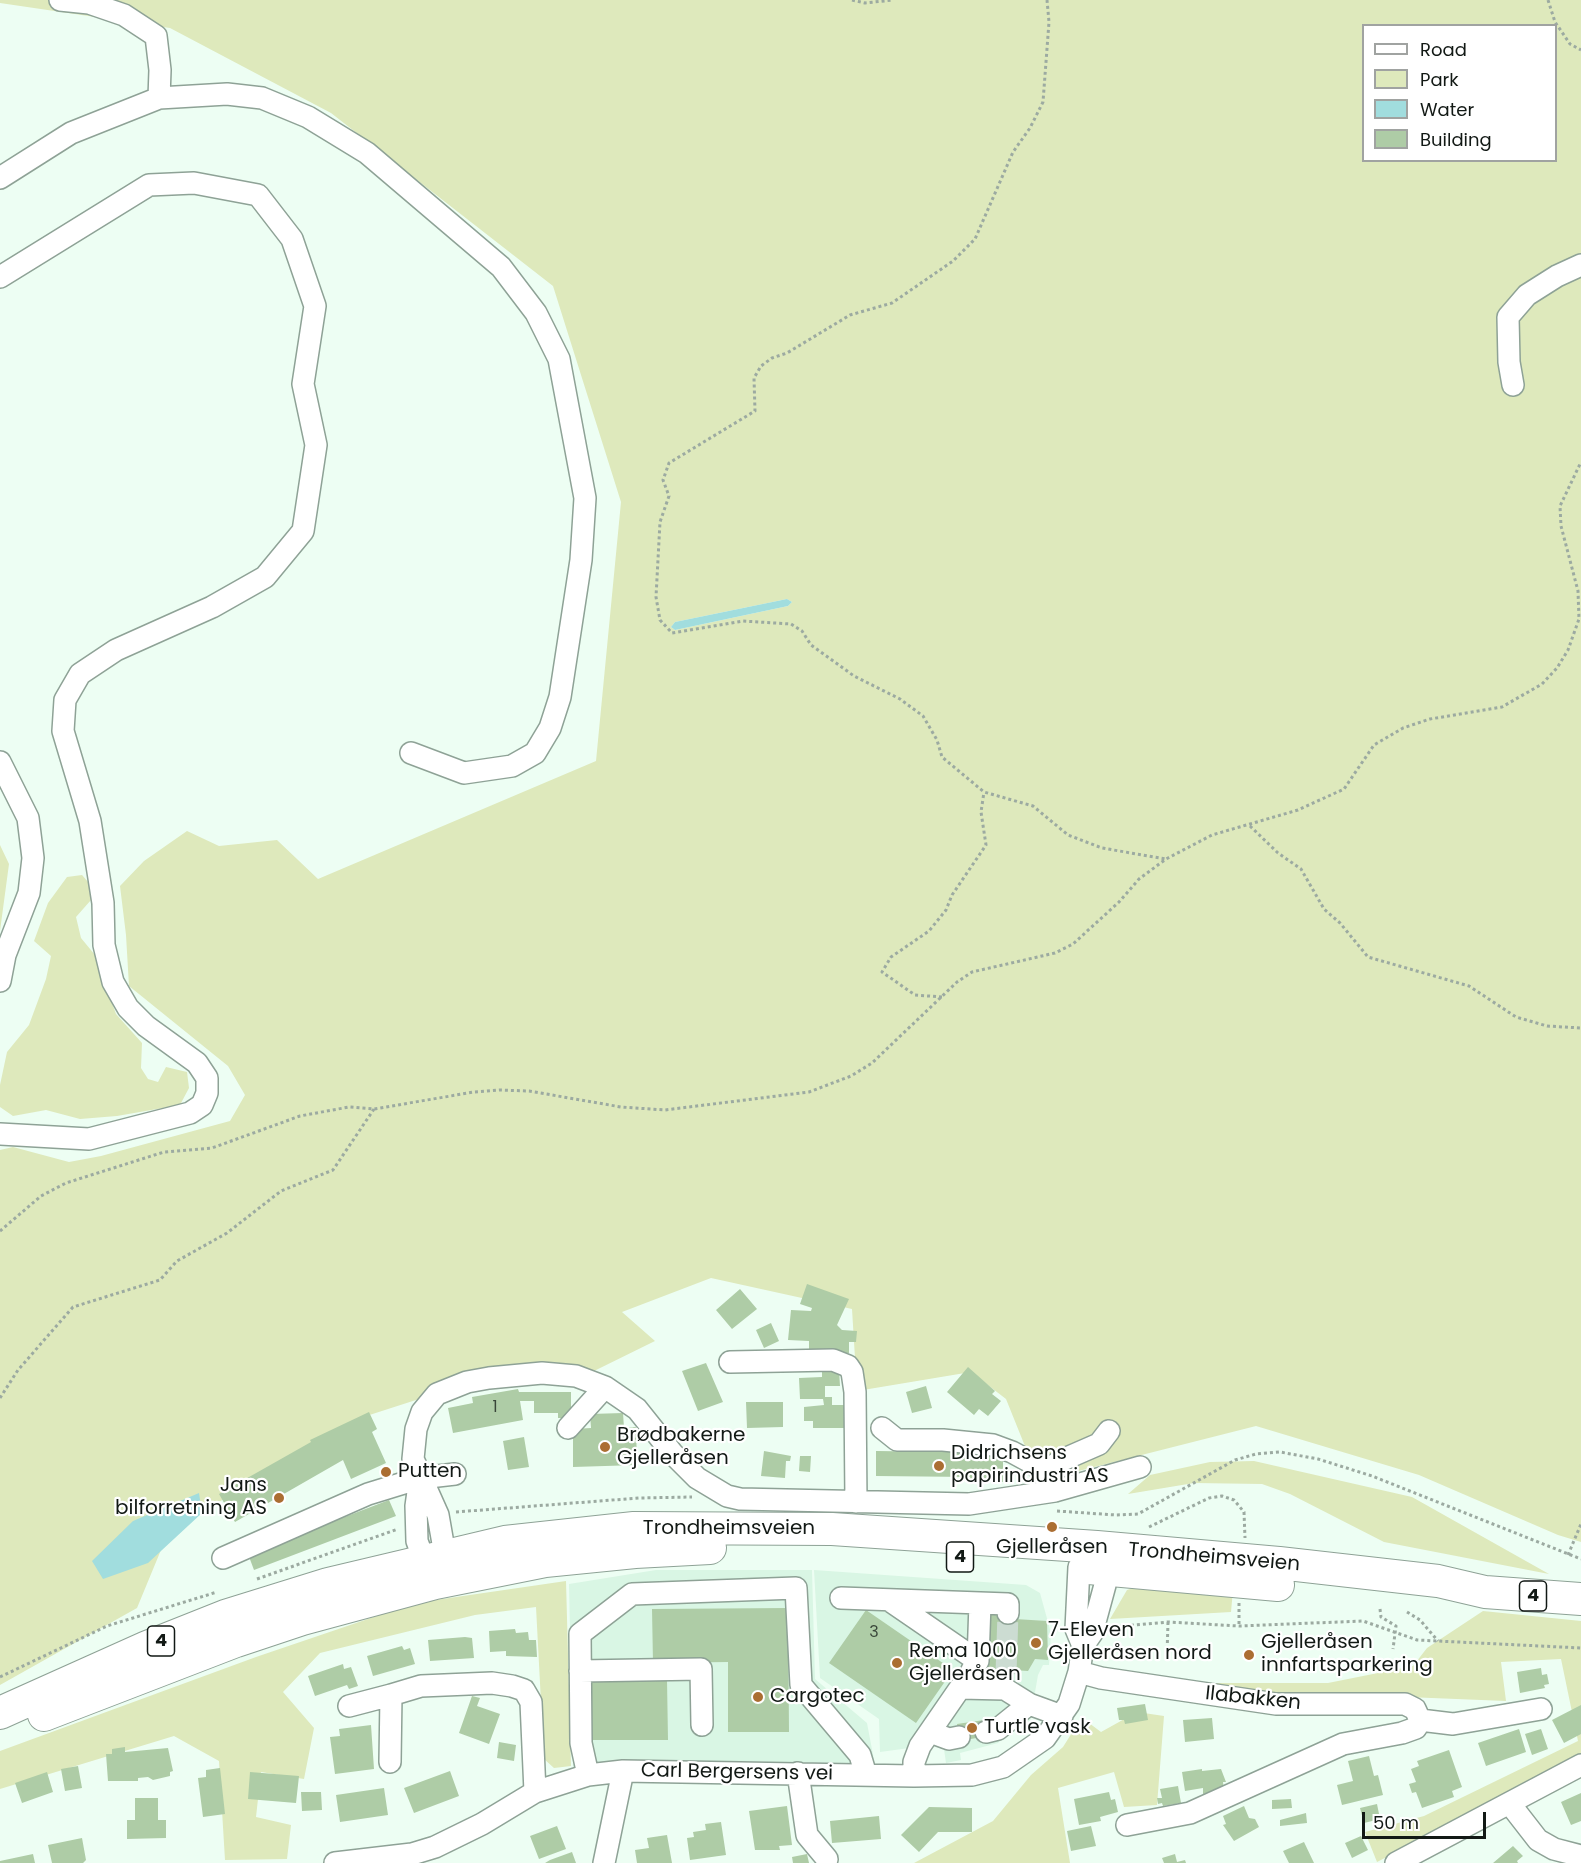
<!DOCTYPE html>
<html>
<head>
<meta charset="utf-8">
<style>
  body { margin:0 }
  #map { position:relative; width:1581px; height:1863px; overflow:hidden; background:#edfef3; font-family:Poppins,sans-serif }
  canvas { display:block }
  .legend { position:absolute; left:1362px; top:24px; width:195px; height:138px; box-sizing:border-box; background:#fff; border:2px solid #a0a3a1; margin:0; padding:8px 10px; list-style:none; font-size:18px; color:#121915 }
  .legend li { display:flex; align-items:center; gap:12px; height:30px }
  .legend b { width:30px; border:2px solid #a0a3a1 }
  .scale { position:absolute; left:1362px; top:1812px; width:124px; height:27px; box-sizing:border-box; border:3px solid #121915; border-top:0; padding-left:8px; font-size:18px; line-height:21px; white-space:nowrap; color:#121915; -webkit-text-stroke:4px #fff; paint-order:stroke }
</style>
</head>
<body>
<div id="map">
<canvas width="1581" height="1863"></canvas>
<ul class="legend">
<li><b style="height:8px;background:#fff"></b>Road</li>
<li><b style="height:16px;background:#dee9bc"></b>Park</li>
<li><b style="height:16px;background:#a1ddde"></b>Water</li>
<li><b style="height:16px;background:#aecca6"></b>Building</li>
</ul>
<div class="scale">50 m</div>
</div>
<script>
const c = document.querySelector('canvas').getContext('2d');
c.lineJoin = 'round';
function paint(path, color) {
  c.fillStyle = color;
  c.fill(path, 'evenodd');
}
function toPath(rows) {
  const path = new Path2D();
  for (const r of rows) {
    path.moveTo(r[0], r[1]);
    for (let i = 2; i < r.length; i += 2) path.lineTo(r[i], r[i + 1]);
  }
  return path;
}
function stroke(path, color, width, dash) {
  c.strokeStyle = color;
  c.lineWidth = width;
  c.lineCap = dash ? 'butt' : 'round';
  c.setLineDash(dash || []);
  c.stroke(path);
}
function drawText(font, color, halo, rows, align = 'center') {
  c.font = font + ' Poppins,sans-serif';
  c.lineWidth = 4.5;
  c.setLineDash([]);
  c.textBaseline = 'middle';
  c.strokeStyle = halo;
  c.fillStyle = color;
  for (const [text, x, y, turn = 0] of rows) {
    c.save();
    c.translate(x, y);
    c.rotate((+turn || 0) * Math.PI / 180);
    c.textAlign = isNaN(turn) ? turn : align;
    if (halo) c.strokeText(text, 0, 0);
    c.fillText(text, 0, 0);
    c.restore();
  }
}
const built = toPath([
  [656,1570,812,1570,815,1679,867,1723,874,1760,848,1763,619,1760,573,1768,569,1584],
  [814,1570,1026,1585,1040,1593,1051,1633,1049,1665,1043,1665,1038,1675,1029,1727,1009,1730,998,1743,960,1753,961,1760,946,1763,944,1749,939,1744,880,1752,879,1719,820,1678]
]);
const green = toPath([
  [0,0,1581,0,1581,1542,1558,1535,1419,1475,1256,1426,1039,1481,1006,1399,971,1372,857,1391,852,1309,711,1278,622,1312,655,1341,592,1372,450,1389,354,1420,168,1533,137,1608,0,1685,0,1150,13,1147,69,1162,101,1156,230,1121,245,1095,228,1066,129,986,126,935,120,886,144,861,187,831,219,846,277,840,318,879,596,761,621,502,553,286,331,113,170,28,0,3],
  [1364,26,1556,26,1556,160,1364,160],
  [787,599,792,602,788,606,675,630,671,627,675,622],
  [0,845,9,864,0,931],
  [82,875,89,883,91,900,76,917,81,938,95,955,116,1014,142,1043,141,1068,148,1079,158,1082,166,1067,187,1072,189,1088,180,1105,117,1116,80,1119,46,1110,13,1116,0,1107,0,1085,7,1052,29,1025,46,979,51,956,34,941,48,903,67,877],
  [1254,1461,1412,1497,1549,1574,1384,1542,1290,1494,1262,1484,1194,1483,1128,1494,1150,1475,1210,1462],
  [566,1581,571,1766,554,1768,544,1759,536,1607,475,1615,320,1653,283,1692,314,1728,304,1779,261,1772,256,1817,291,1825,287,1859,225,1860,219,1761,174,1736,0,1789,0,1751,256,1657,415,1603],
  [1152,1582,1233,1590,1231,1612,1110,1619,1127,1590],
  [1483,1611,1581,1621,1581,1757,1377,1862,1365,1832,1424,1816,1578,1741,1561,1659,1501,1662,1506,1701,1382,1696,1290,1698,1195,1683,1328,1683,1413,1666,1427,1648],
  [1137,1712,1164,1716,1157,1805,1124,1807,1114,1772,1058,1788,1070,1863,914,1863,993,1821,1031,1775,1063,1747,1075,1728,1085,1720,1101,1732]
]);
const water = toPath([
  [787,599,792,602,788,606,675,630,671,627,675,622],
  [199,1493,202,1513,148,1563,103,1579,92,1561,133,1521]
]);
const building = toPath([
  [807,1284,849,1299,837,1325,842,1330,857,1331,856,1342,849,1342,849,1353,809,1352,809,1341,788,1340,791,1310,811,1311,812,1308,800,1304],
  [740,1289,757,1309,732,1329,716,1310],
  [771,1323,779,1341,764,1348,756,1330],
  [706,1363,723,1402,698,1411,682,1371],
  [968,1367,995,1391,992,1394,1001,1401,988,1416,979,1409,974,1415,947,1392],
  [822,1369,839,1369,840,1386,825,1386,825,1397,832,1397,832,1405,847,1405,845,1428,813,1428,813,1421,804,1421,804,1407,824,1405,823,1399,800,1399,799,1378,822,1377],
  [926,1386,932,1408,912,1413,906,1392],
  [518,1389,519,1392,571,1392,571,1418,558,1418,558,1413,534,1413,534,1401,520,1401,523,1420,453,1433,448,1408,473,1403,472,1397],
  [746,1402,783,1402,783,1427,747,1428],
  [369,1412,377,1429,372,1432,386,1463,351,1479,343,1460,235,1522,219,1494,311,1442,310,1440],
  [623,1413,624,1428,636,1427,637,1465,573,1467,573,1429,591,1428,590,1414],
  [524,1437,529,1467,508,1470,503,1441],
  [953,1447,981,1450,981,1456,1003,1456,1003,1482,971,1482,970,1477,876,1476,876,1451,953,1452],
  [764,1451,791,1456,790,1461,786,1461,785,1478,761,1476],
  [800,1456,811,1456,810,1472,799,1471],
  [389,1500,396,1516,254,1570,248,1554],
  [788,1608,789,1732,728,1732,728,1662,653,1663,652,1609],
  [866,1610,953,1670,916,1723,829,1663],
  [988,1613,1015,1614,1015,1619,1047,1621,1048,1660,1035,1659,1028,1671,1012,1670,1012,1675,985,1673],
  [515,1629,516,1633,528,1632,529,1640,536,1640,537,1657,506,1656,506,1651,490,1652,489,1631],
  [465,1637,472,1638,474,1658,430,1661,428,1640],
  [402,1646,404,1650,410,1648,415,1664,373,1676,367,1656],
  [343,1664,344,1669,351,1667,358,1686,349,1689,347,1685,315,1696,308,1676],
  [1541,1668,1542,1675,1547,1674,1549,1684,1544,1685,1545,1688,1520,1693,1517,1672],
  [592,1680,667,1680,668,1740,592,1740],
  [472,1696,480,1698,477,1706,500,1714,489,1744,459,1733],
  [1145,1704,1148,1720,1125,1724,1124,1720,1119,1720,1117,1708],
  [1581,1705,1581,1734,1564,1743,1552,1720],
  [1212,1718,1214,1739,1185,1742,1183,1720],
  [984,1720,987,1736,960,1741,957,1724],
  [371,1725,374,1769,335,1774,330,1737,340,1736,339,1729],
  [1519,1729,1526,1752,1486,1766,1478,1743],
  [1541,1729,1548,1749,1532,1755,1525,1734],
  [499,1742,516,1745,514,1761,497,1758],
  [125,1747,125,1752,168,1748,173,1771,170,1772,170,1776,153,1780,148,1777,138,1778,138,1781,108,1781,106,1754,112,1754,112,1749],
  [1449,1750,1462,1787,1452,1791,1454,1797,1422,1808,1416,1792,1412,1793,1409,1784,1416,1782,1411,1769,1419,1766,1417,1761],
  [1369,1756,1374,1776,1378,1775,1383,1795,1342,1805,1337,1785,1353,1781,1348,1761],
  [78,1766,82,1788,65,1791,61,1769],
  [220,1768,225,1814,203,1817,198,1778,206,1777,206,1770],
  [1202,1769,1202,1771,1221,1769,1226,1782,1223,1782,1224,1791,1203,1794,1203,1788,1185,1791,1182,1772],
  [450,1771,459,1796,414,1813,404,1788],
  [47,1772,53,1792,22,1803,15,1783],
  [250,1772,299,1776,296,1803,248,1799],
  [1178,1786,1181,1803,1163,1806,1162,1803,1158,1804,1157,1798,1162,1798,1160,1789],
  [384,1788,388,1815,340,1822,336,1795],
  [301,1792,321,1792,322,1810,302,1811],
  [1109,1792,1111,1800,1115,1799,1118,1812,1100,1817,1101,1821,1079,1825,1074,1799],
  [1581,1793,1581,1821,1571,1825,1561,1802],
  [135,1798,158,1798,158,1820,166,1820,166,1838,127,1839,127,1820,135,1820],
  [1291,1799,1292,1808,1272,1809,1272,1800],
  [1377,1804,1380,1819,1364,1823,1360,1808],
  [787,1806,792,1845,779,1846,780,1850,755,1850,749,1811],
  [1244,1806,1249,1818,1255,1819,1259,1827,1234,1841,1223,1825,1226,1824,1223,1816],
  [929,1807,972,1808,972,1832,938,1832,919,1852,901,1835],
  [1306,1813,1307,1823,1280,1826,1280,1820],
  [879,1816,881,1839,832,1843,830,1821],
  [721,1822,726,1855,690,1860,687,1838,694,1837,693,1832,706,1830,705,1824],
  [557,1826,566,1849,539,1859,530,1836],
  [1091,1826,1096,1846,1071,1851,1067,1831],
  [667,1835,672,1863,637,1863,635,1850,649,1848,647,1838],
  [1361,1836,1368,1850,1352,1858,1345,1843],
  [82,1838,86,1860,83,1863,52,1863,48,1845],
  [1304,1842,1314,1863,1289,1863,1283,1851],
  [1513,1846,1523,1856,1517,1861,1518,1863,1493,1863],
  [572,1852,576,1863,545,1863,550,1860],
  [33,1854,35,1863,0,1863,0,1861],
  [807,1854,809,1863,793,1863,792,1857],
  [1175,1854,1177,1862,1185,1860,1186,1863,1164,1863,1162,1858]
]);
const minorTunnel = toPath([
  [1006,1674,1008,1613]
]);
const path = toPath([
  [852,0,865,3,893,0],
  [1047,0,1049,22,1043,102,1030,128,1013,152,975,239,953,261,892,303,850,315,787,353,772,358,761,366,754,378,755,411,669,463,663,480,669,496,660,522,656,597,660,620,672,633,743,621,791,624,802,631,811,645,854,676,900,699,923,716,937,740,942,757,984,792,1033,806,1068,835,1102,848,1166,859],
  [1548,0,1555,22,1570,44,1581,50],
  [1250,826,1278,853,1301,869,1324,909,1340,923,1368,957,1469,986,1516,1017,1547,1026,1581,1028],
  [942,997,915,995,882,972,891,957,929,931,946,910,952,895,986,845,981,812,984,792],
  [0,1231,41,1196,66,1183,164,1152,212,1148,300,1116,349,1107,374,1109,474,1092,500,1090,529,1091,621,1107,665,1110,809,1092,851,1076,872,1063,957,982,972,972,1055,953,1073,944,1119,902,1139,879,1166,859,1212,835,1298,810,1344,789,1374,745,1403,728,1430,719,1502,707,1542,684,1557,668,1568,650,1579,619,1578,591,1561,526,1560,506,1581,462],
  [0,1398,18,1370,73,1307,160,1280,177,1261,227,1233,281,1191,333,1170,374,1109],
  [1057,1511,1116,1515,1138,1514,1235,1460,1256,1454,1280,1452,1318,1459,1372,1476,1581,1559],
  [456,1512,639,1498,692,1497],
  [1149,1527,1209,1498,1222,1496,1234,1500,1244,1512,1245,1538],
  [1568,1555,1581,1524],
  [257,1579,398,1529],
  [1239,1603,1239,1626],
  [1380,1609,1381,1617,1396,1626,1393,1649],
  [1407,1612,1420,1620,1438,1641],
  [1113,1627,1168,1622,1239,1626,1363,1621,1417,1640,1581,1648],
  [1167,1655,1168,1622],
  [0,1677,107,1626,217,1592]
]);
const minor = toPath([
  [60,0,89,3,124,15,156,36,160,70,159,98],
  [0,178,71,133,159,98,227,94,262,98,308,117,367,153,501,267,536,313,559,359,585,498,581,560,560,697,550,728,535,753,512,766,464,773,411,753],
  [0,277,149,185,194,183,258,195,292,239,315,306,303,384,316,445,303,531,265,577,212,607,116,650,80,674,65,700,63,731,90,821,103,903,104,945,113,982,128,1008,146,1026,197,1063,207,1078,207,1093,202,1105,190,1113,89,1139,0,1134],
  [1513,385,1509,362,1508,317,1527,295,1557,276,1581,265],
  [0,762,28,818,33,858,29,893,5,955,0,981],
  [730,1362,833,1360,848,1366,852,1372,855,1392,856,1502],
  [568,1428,605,1387],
  [882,1428,897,1440,943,1440,993,1445,1012,1452,1036,1465,1055,1491],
  [1044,1473,1060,1461,1099,1444,1109,1431],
  [420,1478,416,1506,417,1541,428,1571],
  [223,1558,368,1494,420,1478,455,1474],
  [440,1568,445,1555,438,1515,413,1459,416,1429,422,1412,437,1394,467,1382,489,1378,542,1373,576,1376,605,1387,637,1409,673,1454,697,1478,727,1496,740,1499,969,1504,1055,1491,1140,1467],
  [841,1598,1008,1604,1008,1613],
  [889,1600,978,1661],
  [972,1670,978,1661,980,1603],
  [580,1671,701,1669,702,1725],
  [1079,1672,1101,1678,1276,1704,1405,1704,1415,1709,1420,1720,1416,1728,1402,1733,1343,1744,1190,1813,1127,1825],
  [349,1706,391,1695],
  [1420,1720,1453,1724,1541,1709],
  [930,1732,949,1739,959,1737],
  [986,1732,998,1729,1029,1704],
  [390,1762,391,1695,421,1686,492,1683,512,1686,524,1690,531,1702,535,1792],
  [798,1773,807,1835,827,1859],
  [588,1775,581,1743,580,1634,632,1594,796,1588,801,1685,860,1755,866,1775],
  [914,1776,914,1762,920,1746,960,1688,1005,1689,1029,1704,1062,1716],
  [1510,1804,1538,1840,1554,1849,1581,1856],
  [335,1863,412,1854,435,1847,482,1824,535,1792,588,1775,623,1771,914,1776,972,1775,1003,1767,1045,1738,1069,1704,1079,1672,1083,1646,1092,1633,1105,1585,1105,1570,1097,1547,1079,1567,1076,1629,1083,1646],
  [604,1863,623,1771],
  [1396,1863,1581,1765]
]);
const highway = toPath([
  [1089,1568,1278,1585],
  [0,1713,147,1647,225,1616,328,1584,505,1542,634,1528,832,1529,1097,1547,1279,1563,1438,1581,1485,1592,1581,1599],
  [44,1715,236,1641,302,1619,435,1583,545,1561,635,1552,710,1548]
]);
const markers = [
  [605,1447,6,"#ab6e32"],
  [939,1466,6,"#ab6e32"],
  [386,1472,6,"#ab6e32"],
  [279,1498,6,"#ab6e32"],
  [1052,1527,6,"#ab6e32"],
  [1036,1643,6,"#ab6e32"],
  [1249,1655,6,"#ab6e32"],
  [897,1663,6,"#ab6e32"],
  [758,1697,6,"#ab6e32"],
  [972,1728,6,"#ab6e32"]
];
const numberNames = [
  ["1",495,1408],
  ["3",874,1633]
];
const shields = [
  [960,1557,27],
  [1533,1596,27],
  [161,1641,27]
];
const shieldNames = [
  ["4",960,1557],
  ["4",1533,1596],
  ["4",161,1641]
];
const poiNames = [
  ["Brødbakerne",617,1436],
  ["Gjelleråsen",617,1459],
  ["Didrichsens",951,1454],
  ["papirindustri AS",951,1477],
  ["Putten",398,1472],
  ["Jans",267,1486,"right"],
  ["bilforretning AS",267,1509,"right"],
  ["Gjelleråsen",1052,1548,"center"],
  ["7-Eleven",1048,1631],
  ["Gjelleråsen nord",1048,1654],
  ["Gjelleråsen",1261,1643],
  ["innfartsparkering",1261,1666],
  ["Rema 1000",909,1652],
  ["Gjelleråsen",909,1675],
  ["Cargotec",770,1697],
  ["Turtle vask",984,1728]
];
const streetNames = [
  ["Trondheimsveien",729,1529],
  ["Trondheimsveien",1214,1558,5],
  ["Ilabakken",1253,1699,6],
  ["Carl Bergersens vei",737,1773,1]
];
paint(built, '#d9f6e4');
paint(green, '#dee9bc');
paint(water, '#a1ddde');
paint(building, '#aecca6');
stroke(minorTunnel, '#ccdcd2', 21, [21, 10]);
stroke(minor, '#8ea296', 24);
stroke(highway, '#8ea296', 34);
stroke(path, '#9caaa1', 3, [3, 3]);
stroke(minor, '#fff', 21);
stroke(highway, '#fff', 32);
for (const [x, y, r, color] of markers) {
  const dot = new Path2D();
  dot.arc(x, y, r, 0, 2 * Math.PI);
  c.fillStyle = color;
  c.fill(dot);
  stroke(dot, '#fff', 2);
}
drawText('16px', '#394639', null, numberNames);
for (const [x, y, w] of shields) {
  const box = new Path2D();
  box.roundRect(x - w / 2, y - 15, w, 30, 4.5);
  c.fillStyle = '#fff';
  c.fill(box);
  stroke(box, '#121915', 1.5);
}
drawText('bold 18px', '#121915', null, shieldNames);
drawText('20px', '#121915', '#fff', poiNames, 'left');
drawText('20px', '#121915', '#fff', streetNames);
</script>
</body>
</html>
